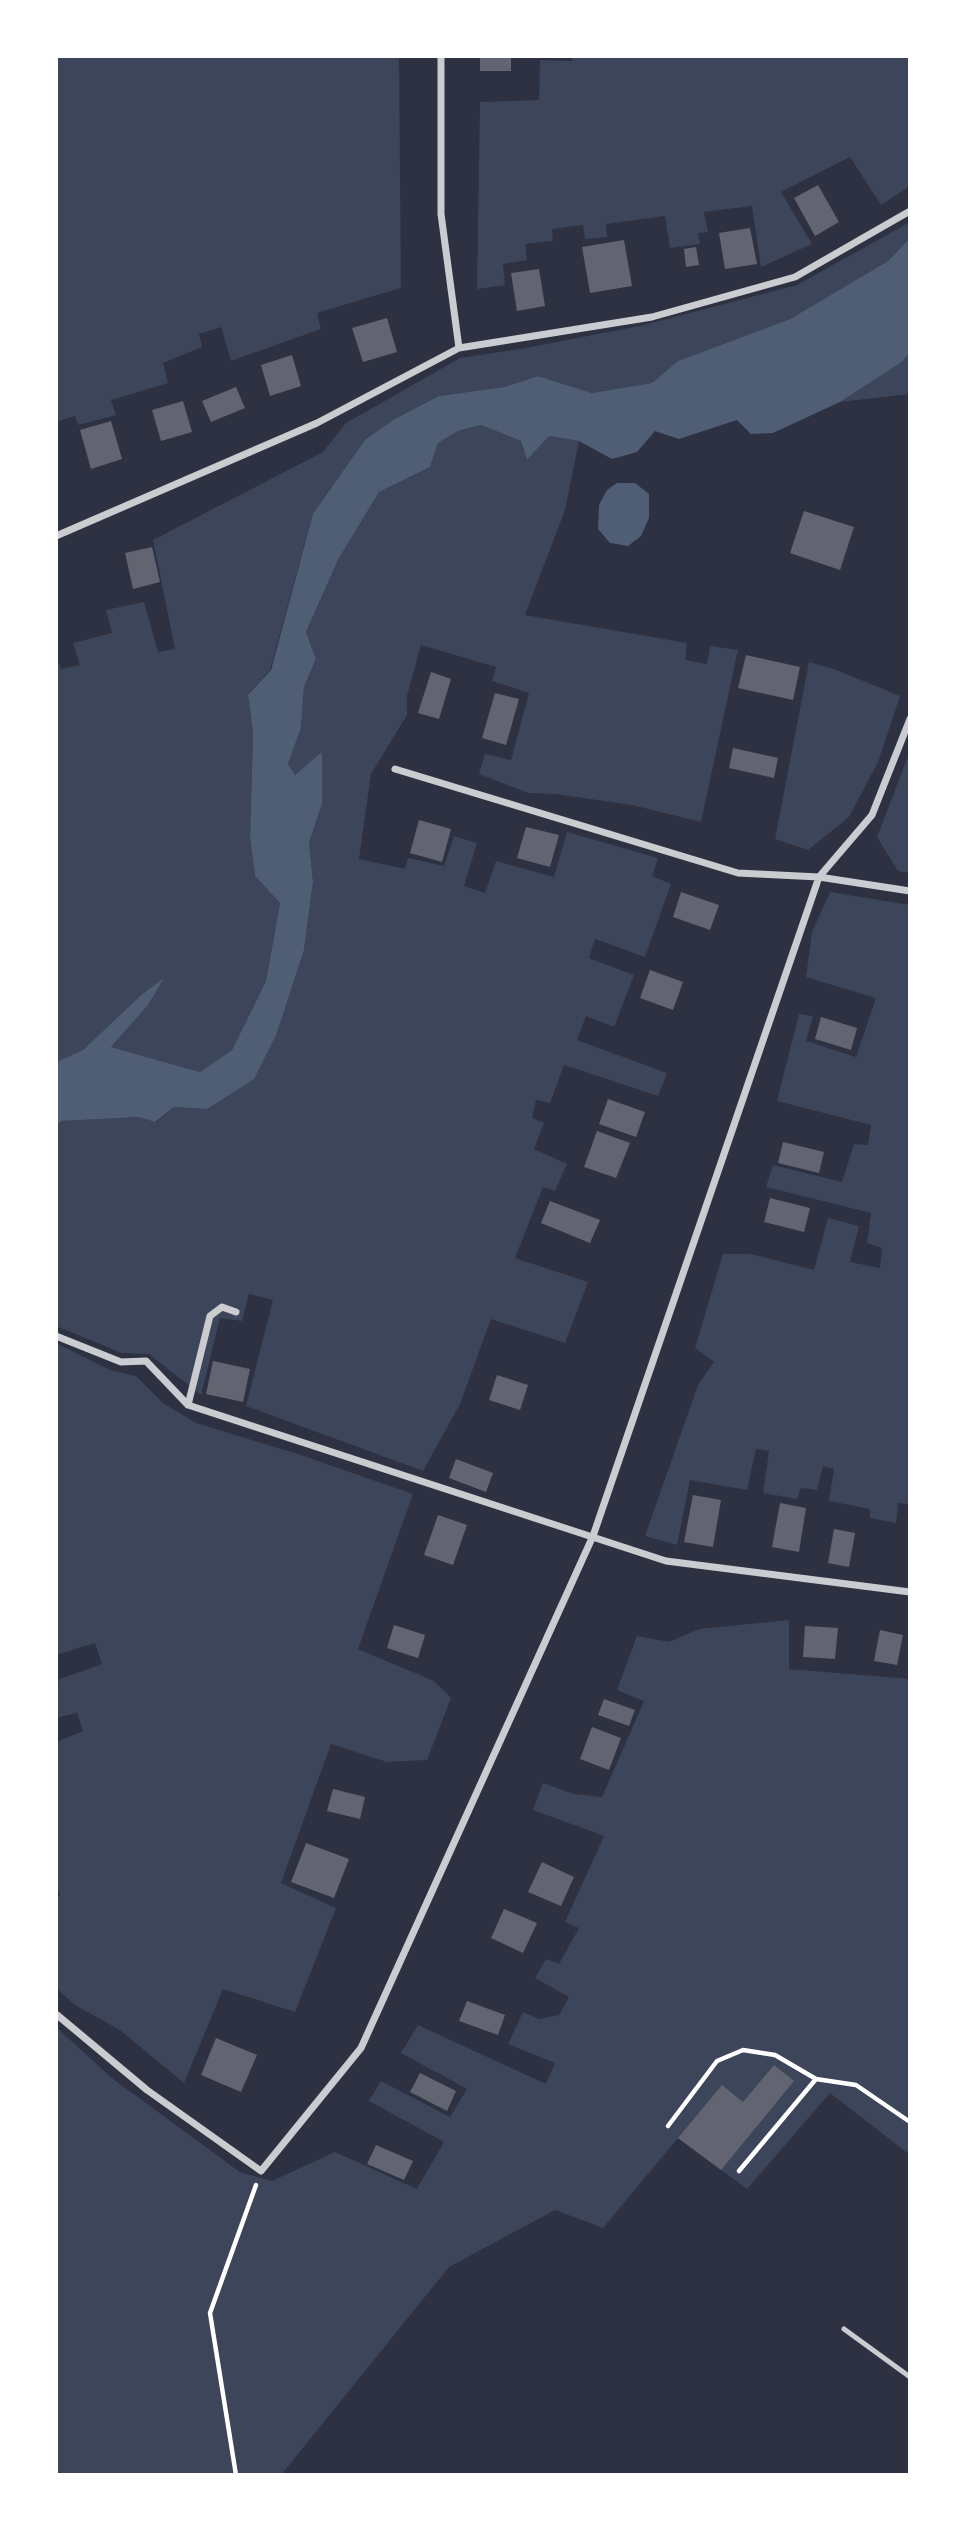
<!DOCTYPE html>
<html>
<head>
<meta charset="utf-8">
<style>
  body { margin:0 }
  #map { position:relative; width:966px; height:2531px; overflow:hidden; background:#2d3142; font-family:"PT Sans",sans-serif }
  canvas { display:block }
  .frame { position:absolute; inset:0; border:58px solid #fff; pointer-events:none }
</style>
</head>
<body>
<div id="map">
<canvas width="966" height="2531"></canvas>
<div class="frame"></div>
</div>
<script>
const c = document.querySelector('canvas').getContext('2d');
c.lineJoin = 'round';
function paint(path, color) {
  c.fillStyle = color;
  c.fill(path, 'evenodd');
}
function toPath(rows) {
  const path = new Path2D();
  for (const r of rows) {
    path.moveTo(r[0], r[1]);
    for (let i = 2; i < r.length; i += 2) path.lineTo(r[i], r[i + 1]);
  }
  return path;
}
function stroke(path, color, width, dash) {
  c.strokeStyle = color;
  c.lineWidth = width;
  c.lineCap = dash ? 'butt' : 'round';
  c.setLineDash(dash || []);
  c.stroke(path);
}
const green = toPath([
  [56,56,399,56,401,288,317,313,321,329,231,361,221,327,199,334,202,347,163,363,168,383,111,400,116,415,78,425,75,416,56,422],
  [572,56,910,56,910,186,881,205,850,157,781,192,812,244,761,267,752,206,704,212,708,232,698,233,700,244,670,248,665,216,606,224,607,237,585,239,583,225,552,229,553,241,525,244,527,260,503,264,505,285,477,289,480,102,539,100,540,60,572,61],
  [910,222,910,238,888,261,790,319,678,361,652,383,592,393,538,376,504,387,439,396,313,514,270,670,248,695,253,733,250,837,255,876,280,903,266,981,232,1050,200,1072,111,1047,148,1005,140,996,83,1050,56,1062,56,655,61,669,80,665,73,643,112,633,106,610,144,602,158,652,175,649,153,540,323,452,346,423,460,358,526,348,644,325,797,285],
  [910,352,910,394,840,402,902,362],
  [481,425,521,441,527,460,549,436,579,441,565,510,525,615,687,643,685,660,707,664,710,646,738,650,701,822,632,805,555,794,528,793,479,774,485,754,511,760,529,693,492,681,496,667,421,645,407,696,407,715,371,774,359,859,405,869,408,858,444,866,454,836,477,843,464,886,485,893,496,861,554,877,567,832,658,858,652,876,671,884,645,957,595,939,589,958,634,975,614,1027,586,1016,577,1040,667,1073,658,1096,564,1065,550,1103,536,1100,532,1118,544,1123,534,1149,567,1164,555,1191,543,1187,515,1258,588,1282,565,1343,491,1319,460,1404,423,1471,246,1406,273,1300,249,1294,242,1321,220,1318,201,1395,149,1354,122,1353,56,1326,56,1126,62,1121,139,1117,156,1122,174,1107,207,1109,277,1033,304,950,313,882,309,843,322,804,322,753,295,775,288,764,301,728,304,687,316,659,306,632,338,560,379,492,430,467,438,443,458,431],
  [809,662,834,669,900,696,878,762,849,817,808,850,775,839],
  [910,751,910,873,898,871,877,837],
  [830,892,910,905,910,1504,898,1503,896,1523,870,1518,870,1509,829,1501,834,1469,823,1466,817,1490,801,1488,797,1499,763,1493,769,1451,756,1449,747,1490,690,1480,677,1545,645,1536,698,1385,714,1362,695,1348,723,1254,751,1254,814,1270,828,1218,859,1226,850,1262,880,1268,882,1248,867,1243,871,1213,766,1187,773,1165,842,1182,854,1144,868,1145,871,1125,777,1101,799,1014,813,1016,806,1041,856,1057,876,998,806,977,812,932],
  [56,1343,110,1370,136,1376,163,1403,196,1423,298,1454,413,1494,358,1649,434,1681,451,1698,427,1760,387,1762,331,1744,281,1883,336,1908,295,2012,223,1989,184,2083,120,2030,75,2005,56,1988,56,1898,60,1896,56,1882,56,1742,83,1731,77,1713,56,1718,56,1688,59,1687,57,1680,102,1664,95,1643,56,1655],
  [789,1620,789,1669,910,1679,910,2155,830,2093,747,2189,678,2138,603,2228,555,2210,449,2267,281,2475,56,2475,56,2027,113,2079,240,2172,272,2181,335,2152,417,2189,444,2142,369,2101,381,2081,450,2117,467,2089,401,2053,418,2025,546,2084,555,2063,508,2044,523,2012,539,2019,559,2015,569,1997,535,1978,546,1959,559,1964,579,1928,565,1922,604,1836,533,1810,543,1783,574,1794,602,1797,644,1701,617,1690,637,1636,669,1642,699,1629]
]);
const water = toPath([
  [910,238,910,352,902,362,840,402,773,433,751,434,737,420,679,439,655,431,637,452,612,459,579,441,549,436,527,460,521,441,481,425,458,431,438,443,430,467,379,492,338,560,306,632,316,659,304,687,301,728,288,764,295,775,322,752,322,804,309,843,313,882,304,950,277,1033,254,1079,207,1109,174,1107,155,1122,139,1117,62,1121,56,1126,56,1062,83,1050,140,996,164,978,148,1005,111,1047,200,1072,232,1050,266,981,280,903,255,876,250,837,253,733,248,695,271,670,313,514,365,440,393,420,439,396,504,387,538,376,592,393,652,383,678,361,790,319,888,261],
  [617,483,635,483,649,494,649,518,641,536,628,546,610,543,598,529,599,505,607,490]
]);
const building = toPath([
  [480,56,511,56,511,71,480,71],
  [818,185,839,222,815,236,794,198],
  [750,228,757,264,725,269,719,233],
  [624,240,632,286,590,293,582,247],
  [696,247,699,265,686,267,684,249],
  [539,269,545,306,517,311,511,273],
  [387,318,397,352,363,362,352,328],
  [292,355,301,386,270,396,261,365],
  [236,387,245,408,211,422,202,401],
  [183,401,192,432,161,441,152,410],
  [111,421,122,459,91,469,80,430],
  [804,511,854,527,840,570,790,553],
  [152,547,160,582,133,589,125,553],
  [746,655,800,667,793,700,738,688],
  [431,672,451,679,439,719,418,713],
  [495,693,519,699,506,745,482,738],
  [733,748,778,758,774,778,729,768],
  [419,820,451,829,442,862,410,853],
  [526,827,559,835,550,867,517,858],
  [681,892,719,905,710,930,673,917],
  [650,970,683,982,673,1010,640,998],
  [821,1017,857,1028,851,1050,815,1039],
  [608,1099,645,1112,636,1137,599,1124],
  [597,1131,630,1143,616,1178,584,1167],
  [783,1142,824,1152,819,1173,778,1163],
  [770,1198,810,1208,804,1232,764,1222],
  [550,1201,600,1220,590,1243,541,1223],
  [213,1361,250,1369,243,1402,206,1394],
  [497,1375,528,1385,520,1410,489,1400],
  [456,1459,493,1473,486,1492,449,1478],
  [693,1495,721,1500,713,1547,684,1542],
  [780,1503,806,1508,799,1552,772,1547],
  [438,1515,467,1525,453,1565,424,1555],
  [834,1529,855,1533,849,1567,828,1563],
  [394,1625,425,1635,418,1658,387,1648],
  [805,1626,838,1628,835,1659,803,1657],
  [880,1630,903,1635,897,1665,874,1661],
  [604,1699,635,1710,629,1726,598,1715],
  [592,1727,621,1738,609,1770,580,1759],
  [333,1789,365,1797,360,1819,327,1811],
  [306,1843,349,1859,334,1898,291,1882],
  [542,1862,574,1877,561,1906,528,1892],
  [504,1909,537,1923,523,1953,491,1938],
  [467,2001,505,2015,498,2035,459,2021],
  [216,2038,257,2055,241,2092,201,2075],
  [774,2065,794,2081,721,2170,678,2138,722,2085,743,2102],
  [420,2073,456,2091,447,2111,410,2092],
  [376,2145,413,2161,404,2180,367,2164]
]);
const path = toPath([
  [668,2126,717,2061,743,2050,775,2055,816,2079],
  [739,2171,816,2079,856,2085,910,2122],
  [236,2475,210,2313,256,2185]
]);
const service = toPath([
  [844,2329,910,2377]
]);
const minor = toPath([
  [441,56,441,214,459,348],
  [56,536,317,423,459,348,652,317,795,277,910,211],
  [395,769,738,873,819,877,910,891],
  [56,1336,121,1362,146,1361,188,1405,666,1561,910,1592],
  [188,1405,210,1316,222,1307,236,1312],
  [56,2014,147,2090,261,2171,361,2048,593,1536,819,877,872,815,910,719]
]);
paint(green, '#3c4559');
paint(water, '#4f5d75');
paint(building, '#626471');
stroke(path, '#fff', 4.5);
stroke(service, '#caccd0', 5);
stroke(minor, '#caccd0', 7);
</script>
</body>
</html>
